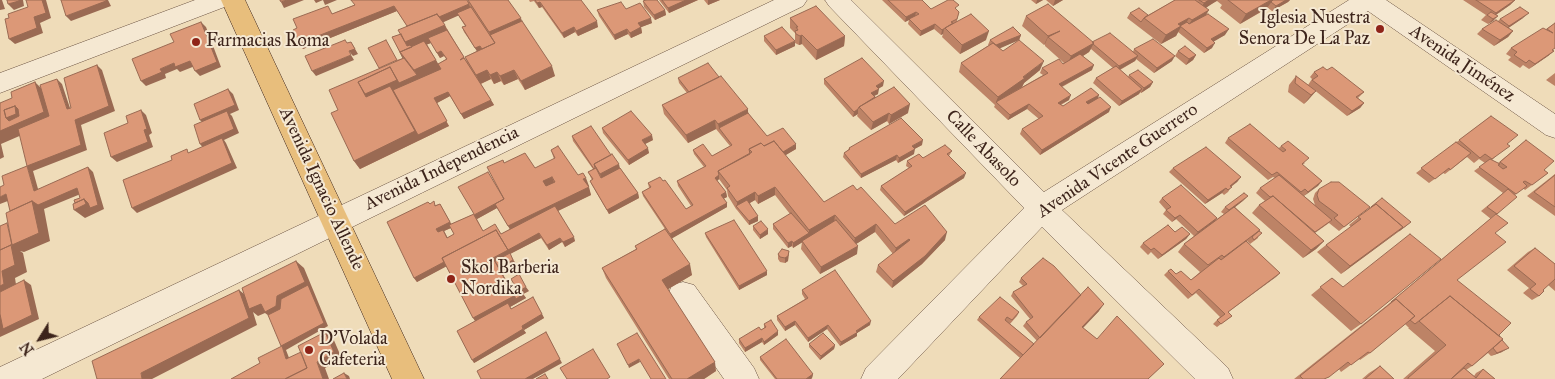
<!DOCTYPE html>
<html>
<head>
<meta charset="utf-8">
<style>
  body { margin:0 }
  #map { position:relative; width:1555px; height:379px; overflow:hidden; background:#efdcb9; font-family:"IM FELL Great Primer",serif }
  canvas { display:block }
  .north { position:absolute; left:15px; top:314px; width:50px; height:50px; -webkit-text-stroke:4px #f5e8d2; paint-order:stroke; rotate:234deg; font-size:14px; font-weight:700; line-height:20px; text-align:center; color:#3d241b }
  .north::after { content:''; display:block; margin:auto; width:18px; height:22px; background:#3d241b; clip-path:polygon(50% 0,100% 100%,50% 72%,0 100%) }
</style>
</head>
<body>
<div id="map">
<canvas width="1555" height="379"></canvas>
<div class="north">N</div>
</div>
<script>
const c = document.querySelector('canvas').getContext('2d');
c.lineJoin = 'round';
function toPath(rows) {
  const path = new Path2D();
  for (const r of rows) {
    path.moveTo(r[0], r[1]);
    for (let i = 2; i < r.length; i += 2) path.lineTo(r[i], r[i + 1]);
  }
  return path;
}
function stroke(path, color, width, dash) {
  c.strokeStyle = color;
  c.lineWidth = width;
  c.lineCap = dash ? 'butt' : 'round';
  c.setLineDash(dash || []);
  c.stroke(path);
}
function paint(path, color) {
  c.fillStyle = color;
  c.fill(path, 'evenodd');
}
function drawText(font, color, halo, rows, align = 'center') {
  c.font = font + ' "IM FELL Great Primer",serif';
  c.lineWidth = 4;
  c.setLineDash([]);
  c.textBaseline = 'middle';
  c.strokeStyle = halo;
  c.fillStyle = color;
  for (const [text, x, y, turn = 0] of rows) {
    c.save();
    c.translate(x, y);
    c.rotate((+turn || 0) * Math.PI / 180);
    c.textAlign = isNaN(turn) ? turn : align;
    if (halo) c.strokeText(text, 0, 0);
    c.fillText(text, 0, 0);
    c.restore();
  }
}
const minor = toPath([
  [195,0,231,0,227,6,0,93,0,73,195,0],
  [774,0,807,0,803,6,42,379,0,379,0,367,774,0],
  [825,0,851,0,1044,192,1349,0,1386,0,1555,114,1555,138,1546,135,1368,11,1062,210,1228,368,1233,379,1195,379,1042,227,898,379,861,379,866,368,1024,208,829,6,825,0],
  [683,282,694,285,754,368,759,379,724,379,672,305,668,295,672,285,683,282]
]);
const major = toPath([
  [221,0,245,0,424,379,392,379,221,0]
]);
const wall = toPath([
  [508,0,555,76,525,90,518,79,504,85,501,81,494,84,491,79,481,84,494,105,464,119,450,96,437,103,449,126,360,169,354,161,338,110,397,60,403,58,392,37,401,34,407,26,397,11,303,49,300,43,297,28,354,5],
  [458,15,465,26,462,27,464,32,477,51,465,57,467,62,443,22],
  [431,43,440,58,444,56,446,59,438,64,427,44],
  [529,0,581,0,598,27,578,36,575,32,564,38,542,7,539,8,534,1,530,2],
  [659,0,698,0,669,13],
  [704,0,720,0,708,5],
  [882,0,922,0,931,9,957,11,959,12,957,21,986,40,960,54,942,37,943,34,941,35,934,29,920,36,908,24,909,20,905,22],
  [1031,0,1043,0,1036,4],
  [1046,0,1063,0,1053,6],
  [1175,0,1290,0,1288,2,1272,11,1268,8,1240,24,1220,8,1222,5,1217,1,1209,5,1206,8,1206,14,1225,35,1213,41,1212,48,1204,53,1178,32,1176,36,1161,44,1127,18,1130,13,1148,15],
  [1463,0,1515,0,1510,5,1496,15,1493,21,1488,24,1481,20,1486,15],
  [643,1,665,10,666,15,655,20,644,7],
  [626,9,652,23,641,27,642,33,631,38,628,34,615,40,599,16,597,10],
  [1026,16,1092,42,1133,52,1134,49,1172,61,1154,73,1136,59,1135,61,1120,70,1128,77,1129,75,1153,82,1150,87,1141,93,1140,92,1139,94,1119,106,1093,83,1096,78,1113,68,1091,49,1089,52,1083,56,1092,70,1062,87,1069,100,1061,105,1063,106,1099,95,1097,99,1109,112,1040,155,1020,134,1022,129,1039,119,1027,109,1008,120,994,107,995,105,959,72,961,63,989,45,988,45,990,40,1021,35,1019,40,999,48,1003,51,1040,70,1024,83,1022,87,1043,75,1040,73,1042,68,1064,63,1045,46,1045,44,1044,45,1022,26],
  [790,18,845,36,844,46,816,60,802,44,799,45,795,43,795,33,790,28],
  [1523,18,1508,28,1513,31,1508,37,1494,46,1477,34,1482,29,1498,21,1500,19],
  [1555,23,1552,50,1554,51,1548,56,1529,69,1523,65,1520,68,1508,60,1511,57,1506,54,1511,48,1546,29],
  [764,36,795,46,776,55,764,41],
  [1178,51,1196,55,1193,60,1186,65,1175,56],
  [1327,70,1364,92,1358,98,1364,103,1360,108,1347,116,1308,85,1312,79,1310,77,1314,72],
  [1555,73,1555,86,1546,80],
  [1296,76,1316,91,1308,100,1304,104,1288,92,1289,85],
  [678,78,748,113,767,136,796,149,785,155,824,202,857,190,895,224,945,240,922,264,892,288,876,272,878,265,893,254,875,232,856,244,857,254,820,274,801,249,802,242,793,248,792,246,788,248,773,229,773,224,790,214,775,195,758,204,755,200,750,203,758,221,749,225,737,210,736,209,728,196,727,190,719,179,717,181,726,192,727,197,723,199,727,203,727,207,672,238,692,275,668,289,716,371,704,379,669,379,606,278,602,268,636,249,635,246,665,229,643,196,642,192,649,188,648,183,686,209,691,206,678,186,677,181,704,167,694,154,693,150,712,156,730,146,716,129,688,143,664,114,662,105,687,93,679,83],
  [824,79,883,86,878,88,878,94,874,96,908,113,889,124,887,121,871,130,857,116,858,114,853,117,824,84],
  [1491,116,1508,144,1492,160,1498,163,1526,140,1544,170,1548,173,1525,190,1523,188,1515,195,1497,214,1491,219,1481,211,1503,193,1474,171,1485,163,1479,159,1474,163,1467,157,1445,174,1443,173,1429,183,1416,173],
  [602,128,653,140,645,144,649,153,629,165,603,133],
  [572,136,620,168,638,193,639,198,609,214,592,185,590,181,592,180,588,172,593,169,573,141],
  [1228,138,1279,148,1281,146,1305,163,1302,165,1322,181,1304,196,1315,205,1313,199,1315,193,1319,189,1370,207,1339,231,1329,223,1315,233,1324,241,1316,249,1303,258,1252,213,1259,205,1265,201,1256,193,1260,188,1275,178,1273,177,1268,180,1225,143],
  [922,145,914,149,914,154,898,163,896,160,861,178,843,157,844,153,848,150,849,148],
  [551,150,589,186,588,186,591,195,558,211,575,241,565,247,562,242,549,250,541,238,510,254,516,264,502,272,498,265,513,294,529,291,523,294,526,298,510,307,511,309,533,297,544,318,524,330,526,333,474,363,475,321,446,266,417,282,414,278,430,204,436,205,440,204,451,224,474,214,502,196,504,163,535,168,554,159],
  [497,208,510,229,501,234,483,231,477,219],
  [451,228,454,234,447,238,444,231],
  [952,151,949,156,964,178,904,216,880,190,881,186,909,168,906,166,907,161,923,158],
  [1173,168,1241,177,1237,182,1231,187,1228,192,1224,195,1222,193,1205,204,1169,172],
  [1555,174,1555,216,1527,196],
  [1162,198,1217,218,1214,221,1224,214,1221,212,1225,207,1244,200,1235,207,1259,231,1258,238,1250,244,1248,242,1248,241,1247,242,1280,273,1228,312,1232,316,1217,327,1213,324,1220,317,1196,293,1188,299,1164,275,1168,271,1191,280,1200,272,1178,252,1184,244,1194,236,1176,219,1172,222,1163,214,1166,210,1159,202],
  [1371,207,1406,226,1341,274,1317,252,1326,245,1351,227,1349,225],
  [1496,214,1495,233,1457,280,1502,340,1502,352,1491,356,1488,353,1472,366,1466,370,1474,376,1476,373,1483,369,1495,379,1403,379,1435,351,1408,328,1409,328,1405,324,1370,353,1360,360,1359,359,1341,372,1339,369,1325,379,1294,379,1386,306],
  [753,226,768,234,760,239,753,230],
  [705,233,767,275,739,290,706,237],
  [1190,234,1186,239,1158,259,1151,252,1148,255,1140,247,1143,243],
  [1535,248,1555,264,1555,291,1548,285,1543,290,1539,296,1532,300,1523,293,1529,288,1507,270,1528,252],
  [789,251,788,261,785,263,780,262,778,259,778,254],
  [1021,278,1081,295,1099,311,1083,328,1097,339,1164,364,1148,379,1000,379,1020,358,977,320,979,317,1019,312,1017,316,1010,324,1034,344,1037,341,1023,326,1026,322,1030,319,1011,296,1013,292,1023,286,1019,282],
  [1332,278,1343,287,1361,324,1351,331,1311,295],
  [802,290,870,325,857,333,857,336,840,346,827,329,808,342,795,325,785,331,777,320,777,316,805,299,802,294],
  [764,324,778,335,764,345,762,342,745,352,739,343,739,339,761,330,764,328],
  [809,344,835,345,834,349,820,360,809,347],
  [760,357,813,374,812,378,811,379,775,379,760,360],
  [1380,366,1394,379,1362,379,1369,373]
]);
const shadedWall = toPath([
  [0,0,2,0,5,9,0,10],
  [19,0,23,0,24,6,14,10,8,4],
  [42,0,46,0,51,18,40,23,43,33,15,44,9,39,34,17],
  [106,0,108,0,111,6,71,21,66,16],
  [287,0,304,0,284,8,281,2],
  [314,0,337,0,325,5,323,0,316,3],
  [686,0,698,0,669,13,668,8],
  [708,0,720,0,708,5],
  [1037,0,1043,0,1036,4],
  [1055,0,1063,0,1053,6],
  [1209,0,1218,0,1198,13,1204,3],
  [1271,0,1273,0,1267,8,1240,24,1246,14],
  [1286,0,1290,0,1288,2,1272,11,1276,6],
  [1515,0,1510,5,1491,18,1496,13],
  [540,2,542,7,539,8,537,3],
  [469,4,471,10,412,36,409,30],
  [394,6,397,11,303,49,300,43],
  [665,10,666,15,655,20,654,15],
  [1209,10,1203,20,1186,29,1192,20],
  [916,12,915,17,905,22,906,17],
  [1529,13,1523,18,1504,31,1509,26],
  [1498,16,1493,21,1488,24,1493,19],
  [521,18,525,31,490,35,494,44,489,32],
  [651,18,652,23,639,28,638,23],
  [1189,18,1184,27,1181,27,1176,36,1161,44,1166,35,1178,24],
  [597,21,598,27,578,36,576,31],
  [201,22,206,27,221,67,200,76,195,71],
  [935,24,934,29,920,36,921,31],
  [445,25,449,35,428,38,431,43,410,51,405,42],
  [574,27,575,32,564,38,562,33],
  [641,27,642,33,631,38,630,33],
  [627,29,628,34,615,40,614,35],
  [944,29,943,34,941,35,942,30],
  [1229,29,1225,35,1208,45,1211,39],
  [989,31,986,40,960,54,962,45],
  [1060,31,1048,37,1045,44,1044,45,1048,36],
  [1513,31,1508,37,1494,46,1500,40],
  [802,35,802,44,799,45,800,36],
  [1021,35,1019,40,994,51,996,45],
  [845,36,844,46,816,60,817,50],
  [795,41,795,46,776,55,776,50],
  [351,42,358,54,353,56,349,51],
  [1094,43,1089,52,1067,66,1071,56],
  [1215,43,1212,48,1204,53,1207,48],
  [480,46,482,51,478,53,475,48],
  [441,51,444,56,440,58,437,53],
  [1554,51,1548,56,1529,69,1535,64],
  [351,55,354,60,316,76,312,71],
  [1196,55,1193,60,1186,65,1189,59],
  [1138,56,1135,61,1117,71,1119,66],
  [1175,56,1172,61,1154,73,1157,68],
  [436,60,443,73,421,83,449,126,360,169,354,161,366,97,359,84,397,80,417,75,414,70],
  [190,61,195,66,180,72,177,69,165,74,166,78,146,86,141,81,160,69,174,63],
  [1044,61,1040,70,1024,83,1022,87,996,102,998,97],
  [97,65,102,70,115,111,81,125,87,150,33,171,40,196,34,191,27,166,75,120],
  [1094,65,1092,70,1057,89,1059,84],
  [552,66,555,76,525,90,521,81],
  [487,70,491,79,480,84,476,75],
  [514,70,518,79,504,85,500,76],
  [497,72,501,81,494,84,490,75],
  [57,79,62,84,72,114,67,109],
  [884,81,883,86,875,91,876,86],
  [35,82,45,92,54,121,1,144,4,157,0,159,0,131,6,118,15,106],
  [1153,82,1150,87,1141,93,1144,88],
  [228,89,233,94,239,110,230,114,232,116,239,133,224,140,226,143,237,168,137,213,132,208,204,149,200,144,205,125,200,120],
  [879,89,878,94,870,98,871,93],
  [1142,89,1139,94,1119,106,1122,101],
  [1316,91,1308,100,1304,104,1311,95],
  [448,92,450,96,437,103,434,98],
  [1071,95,1069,100,1055,107,1058,103],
  [1099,95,1097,100,1084,107,1086,102],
  [491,100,494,105,464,119,461,114],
  [1364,103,1360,108,1347,116,1352,111],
  [910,104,908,113,889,124,891,115],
  [1029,104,1027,109,1008,120,1010,115],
  [1111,107,1109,112,1040,155,1042,150],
  [748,109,748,118,719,128,718,124],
  [858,109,858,114,853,117,854,112],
  [141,110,146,115,152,133,149,135,153,147,117,162,111,157,144,130],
  [889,113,887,121,871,130,873,122],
  [715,120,716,129,688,143,686,135],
  [652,135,653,140,643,145,642,140],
  [923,140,922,145,911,151,912,146],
  [796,144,796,149,781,158,781,153],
  [648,148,649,153,629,165,628,160],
  [915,149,914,154,898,163,899,158],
  [897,155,896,160,861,178,861,174],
  [619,164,621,173,603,183,600,174],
  [88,167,93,172,104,209,85,218,74,210,84,199],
  [966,173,964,178,904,216,905,212],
  [719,175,719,179,715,183,715,178],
  [552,177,555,185,547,190,543,181],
  [1241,177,1237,182,1226,190,1230,186],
  [586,178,589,186,586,188,583,179],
  [1322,181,1318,186,1304,196,1308,192],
  [589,187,591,195,512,233,508,226],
  [775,187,775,195,758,204,758,196],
  [77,188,83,193,44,209,50,241,24,252,20,251,23,253,27,272,15,278,17,291,24,280,31,285,39,319,0,337,0,260,12,245,32,201],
  [1226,188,1222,193,1205,204,1208,200],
  [726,192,727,197,721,200,721,195],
  [755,192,755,200,739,209,737,207,737,202],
  [638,193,639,198,609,214,607,210],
  [6,194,13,199,0,204,0,197],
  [1248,196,1244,200,1225,215,1229,210],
  [504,199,497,208,477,219,474,215],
  [727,203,727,207,671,239,670,234],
  [440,204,453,227,444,231,450,242,439,234,436,229],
  [835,215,834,223,793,248,793,243,809,233,809,230],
  [1180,215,1176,219,1172,222,1175,218],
  [758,216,758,221,749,225,749,221],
  [1217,218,1214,222,1194,236,1198,232],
  [1411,222,1406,226,1341,274,1350,266],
  [876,224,875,232,853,246,855,238],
  [768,229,768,234,760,239,760,235],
  [947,232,945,240,922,264,892,288,893,281],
  [539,233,541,238,510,254,498,265,516,299,523,294,526,298,478,325,473,318,493,258],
  [498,234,500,238,417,282,414,278],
  [1190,234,1186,239,1158,259,1162,255],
  [574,237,575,241,565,247,563,242],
  [560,238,562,242,549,250,547,245],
  [909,239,907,246,894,255,896,248],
  [792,241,792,246,788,248,788,243],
  [1324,241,1316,249,1303,258,1311,250],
  [858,246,857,254,820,274,821,267],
  [789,251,788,261,785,263,785,258],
  [513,260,516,264,502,272,499,268],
  [296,261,304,268,328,326,286,350,291,363,286,359,273,319,265,313,258,316,253,312,257,325,152,379,142,379,141,373,239,290,248,297,277,296],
  [690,264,692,275,665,291,662,280],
  [767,271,767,275,739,290,739,286],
  [1280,273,1276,277,1224,315],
  [526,287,529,291,523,294,521,290],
  [1104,304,1099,311,1077,334,1082,327],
  [542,314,544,318,524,330,522,326],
  [795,321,795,325,785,331,785,327],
  [871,321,870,325,857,333,857,336,840,346,841,342],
  [828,325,827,329,808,342,808,338],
  [523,329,526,333,474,363,472,360],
  [778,331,778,335,764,345,764,342],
  [325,332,333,338,342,359,325,368,329,379,323,379,317,362],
  [546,332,562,363,533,379,525,379],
  [762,338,762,342,745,352,745,348],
  [835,345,834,349,820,360,821,356],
  [1509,348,1502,352,1491,356,1497,353],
  [639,359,640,362,629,368,628,365],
  [715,362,716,371,704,379,687,379],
  [344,373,349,376,350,379,347,379],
  [813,374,812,378,811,379,806,379]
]);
const building = toPath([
  [7,0,19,0,19,1,8,4,7,0],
  [26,0,42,0,46,13,34,17,37,28,9,39,5,19,9,18,8,14,28,7,26,0],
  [61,0,106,0,106,1,66,16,61,0],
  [280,0,287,0,281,2,280,0],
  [351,0,467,0,469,4,439,17,437,14,407,26,394,6,300,43,293,30,297,28,293,19,328,6,332,14,355,5,351,0],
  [468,0,508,0,521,18,489,32,468,0],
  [535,0,581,0,597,21,576,31,574,27,562,33,540,2,537,3,535,0],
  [646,0,657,0,665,10,654,15,643,1,646,0],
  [662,0,686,0,668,8,662,0],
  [888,0,922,0,931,9,948,0,953,0,959,5,955,8,959,12,957,19,951,22,953,23,945,28,942,30,935,24,921,31,909,19,919,14,916,12,906,17,888,0],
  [1175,0,1195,0,1209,10,1192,20,1189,18,1178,24,1181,26,1166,35,1144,18,1175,0],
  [1199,0,1209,0,1204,3,1199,0],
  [1228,0,1271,0,1246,14,1228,0],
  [1273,0,1286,0,1276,6,1271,2,1273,0],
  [1476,0,1515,0,1496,13,1476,0],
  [621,2,626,9,640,3,651,18,638,23,641,27,630,33,627,29,614,35,597,10,621,2],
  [1048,4,1094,43,1071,56,1048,37,1060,31,1048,36,1026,16,1048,4],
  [816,6,845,36,817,50,802,35,800,36,796,34,795,31,798,30,796,27,798,27,790,18,816,6],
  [471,7,495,43,482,49,480,46,475,48,462,27,466,26,457,13,471,7],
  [1520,7,1529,13,1509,26,1500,19,1520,7],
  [1139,8,1148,15,1144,18,1141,22,1130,13,1139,8],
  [1491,12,1498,16,1493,19,1487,15,1491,12],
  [437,14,445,25,405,42,398,30,437,14],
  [971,14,989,31,962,45,945,28,971,14],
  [1208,14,1229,29,1211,39,1215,43,1207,48,1180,26,1187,22,1189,24,1208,14],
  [1496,20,1513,31,1500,40,1482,29,1496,20],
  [522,21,552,66,521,81,514,70,500,76,497,72,490,75,487,70,476,75,465,57,495,43,490,35,522,21],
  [201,22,217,62,195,71,190,61,175,67,174,63,160,69,162,72,141,81,132,59,174,42,170,34,201,22],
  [1555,23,1555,48,1552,50,1554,51,1535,64,1529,60,1526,63,1514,55,1517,52,1511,48,1543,28,1553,33,1547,29,1555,23],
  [782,27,795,41,776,50,764,36,782,27],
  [1013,27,1021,35,996,45,990,40,1013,27],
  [447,30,464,57,460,60,464,58,491,100,461,114,448,92,434,98,447,121,418,135,393,90,441,69,438,64,447,59,441,51,437,53,428,38,447,30],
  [1110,33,1138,56,1119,66,1093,44,1094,43,1092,42,1110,33],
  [401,34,407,46,410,45,412,47,400,52,403,58,392,37,401,34],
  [1153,39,1175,56,1157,68,1134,49,1153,39],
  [345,40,347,43,351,42,355,49,349,51,351,55,312,71,305,56,345,40],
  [386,40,397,60,379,68,368,48,386,40],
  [1019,40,1044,61,1023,77,1025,78,998,97,961,63,993,43,1003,51,1019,40],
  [424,41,436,60,414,70,400,52,424,41],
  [1185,46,1196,55,1189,59,1178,51,1185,46],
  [1080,54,1094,65,1059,84,1071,95,1058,103,1063,106,1091,88,1099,95,1086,102,1088,104,1100,97,1111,107,1042,150,1022,129,1043,116,1029,104,1010,115,996,102,1048,73,1042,68,1059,59,1063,64,1080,54],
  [404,58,417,75,399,83,390,67,358,82,366,97,390,86,415,131,354,161,331,113,338,110,329,90,404,58],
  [862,58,884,81,876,86,879,89,871,93,875,97,859,107,858,109,854,112,824,79,862,58],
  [708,63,719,77,689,92,678,78,708,63],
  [97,65,109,106,75,120,81,145,27,166,34,191,88,167,98,205,90,208,88,203,84,199,75,203,74,200,80,198,77,188,38,205,32,201,10,211,6,194,0,197,0,187,4,185,2,176,27,166,18,129,49,116,40,85,57,79,67,109,71,108,64,78,97,65],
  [1116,66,1142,89,1122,101,1096,78,1116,66],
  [390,67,397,80,365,94,358,82,390,67],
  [1323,67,1327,70,1332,67,1364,92,1356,97,1364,103,1352,111,1312,80,1318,76,1314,72,1323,67],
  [1138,70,1153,82,1144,88,1129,75,1138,70],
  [721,76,748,109,718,124,715,120,686,135,662,105,721,76],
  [1296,76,1316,91,1311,95,1300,87,1295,83,1296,76],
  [35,82,44,112,0,131,0,103,12,98,11,92,35,82],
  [15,106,18,109,19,116,9,121,6,118,4,110,15,106],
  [894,87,910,104,891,115,889,113,873,122,859,107,894,87],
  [228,89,235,105,200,120,194,104,228,89],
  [15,106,16,114,6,118,4,110,15,106],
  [141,110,147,129,144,130,148,142,111,157,104,133,128,123,126,116,141,110],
  [227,111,234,129,200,144,194,125,227,111],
  [631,111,652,135,642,140,648,148,628,160,602,128,631,111],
  [748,113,767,136,783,128,796,144,783,152,774,141,764,146,761,143,749,149,750,154,718,171,719,175,715,178,726,192,721,195,727,203,670,234,642,192,651,187,648,183,660,177,663,181,665,180,686,209,693,205,677,181,706,166,693,150,703,144,712,156,732,145,719,128,748,113],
  [1491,116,1518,135,1507,144,1510,146,1492,159,1485,154,1480,158,1459,140,1491,116],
  [901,118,923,140,912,146,915,149,899,158,897,155,861,174,844,153,850,149,849,148,901,118],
  [1250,124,1283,152,1286,150,1281,146,1288,141,1309,158,1302,164,1322,181,1308,192,1305,189,1301,192,1277,172,1272,175,1228,138,1250,124],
  [591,126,611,155,594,164,595,168,594,169,572,136,591,126],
  [222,138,232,163,132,208,123,180,172,160,171,156,187,149,188,153,222,138],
  [1526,140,1554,161,1544,170,1548,173,1532,185,1525,181,1523,182,1527,186,1516,194,1479,167,1490,159,1500,164,1498,165,1503,169,1507,167,1500,162,1526,140],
  [774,141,824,202,853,185,857,190,861,187,895,224,925,205,947,232,925,256,893,281,878,265,910,240,909,239,896,248,876,224,855,238,835,215,809,230,775,187,758,196,755,192,737,202,727,188,730,186,718,171,752,152,749,149,761,143,764,146,774,141],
  [1456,142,1471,153,1450,170,1449,168,1435,179,1421,168,1456,142],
  [945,145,952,151,947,154,966,173,905,212,881,186,912,166,907,161,919,154,923,158,945,145],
  [558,146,578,175,583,173,586,178,583,179,589,187,508,226,495,204,504,199,487,167,503,160,504,163,525,153,535,168,555,158,551,150,558,146],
  [552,177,555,182,546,186,543,181,552,177],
  [1206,147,1241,177,1230,186,1232,187,1228,190,1226,188,1208,200,1173,168,1206,147],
  [612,154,619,164,600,174,594,164,612,154],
  [596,168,601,178,620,168,638,193,607,210,590,181,593,179,588,172,596,168],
  [488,172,504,199,474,215,483,231,495,224,501,234,555,206,574,237,563,242,560,238,547,245,539,233,508,250,496,230,442,258,444,262,414,278,387,222,428,202,430,204,434,201,435,206,440,204,450,222,436,229,438,232,443,230,447,238,454,234,449,225,474,214,458,187,488,172],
  [1279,175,1332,220,1315,232,1273,196,1270,197,1260,188,1279,175],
  [1555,175,1555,207,1534,192,1555,175],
  [1331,182,1339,182,1370,207,1344,227,1334,218,1338,215,1319,201,1317,195,1319,189,1331,182],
  [1181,185,1217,218,1198,232,1180,215,1175,218,1166,210,1171,207,1162,198,1181,185],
  [1508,189,1517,197,1497,214,1487,207,1508,189],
  [1244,193,1248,196,1229,210,1225,207,1244,193],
  [1273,196,1324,241,1311,250,1259,205,1273,196],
  [1382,198,1411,222,1399,231,1403,227,1376,204,1371,207,1382,198],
  [84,199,86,204,74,210,73,204,84,199],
  [747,200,758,216,749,221,736,206,747,200],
  [32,201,39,233,12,245,6,213,32,201],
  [1376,204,1403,227,1350,266,1326,245,1361,219,1358,217,1376,204],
  [1234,207,1260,230,1224,257,1222,255,1208,265,1184,244,1234,207],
  [791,213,809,233,793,243,792,241,788,243,773,224,791,213],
  [1496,214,1508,223,1495,233,1506,242,1457,280,1511,323,1499,335,1500,337,1450,296,1415,324,1410,320,1415,316,1396,299,1391,302,1496,214],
  [734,220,767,271,739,286,705,233,734,220],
  [836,220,858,246,821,267,802,241,836,220],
  [761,221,768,229,760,235,753,226,761,221],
  [7,223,12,245,14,246,11,245,0,250,0,226,7,223],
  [1168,225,1175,232,1182,227,1190,234,1162,255,1154,248,1151,250,1143,243,1168,225],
  [665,229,690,264,662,280,715,362,687,379,672,379,602,268,637,249,635,246,665,229],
  [496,230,508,250,493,258,514,296,473,318,442,258,496,230],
  [1259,231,1262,233,1254,240,1252,237,1259,231],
  [1410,234,1441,259,1361,324,1320,287,1332,278,1343,287,1410,234],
  [1246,241,1280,273,1228,312,1232,316,1221,324,1217,320,1225,314,1199,289,1192,295,1168,271,1171,269,1176,274,1181,271,1191,280,1219,258,1221,260,1246,241],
  [11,245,15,265,2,271,4,284,0,286,0,250,11,245],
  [1535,248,1555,264,1555,279,1543,290,1544,291,1539,296,1530,289,1536,284,1514,266,1535,248],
  [782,249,789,251,788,256,785,258,780,257,778,254,782,249],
  [510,253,513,260,499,268,495,261,510,253],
  [1043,258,1054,266,1081,295,1040,338,1026,322,1033,317,1013,292,1027,284,1021,278,1043,258],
  [296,261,305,282,277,296,276,306,265,312,261,304,249,309,242,288,296,261],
  [835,270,871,321,856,331,858,332,841,342,828,325,808,338,795,321,785,327,777,316,808,298,802,290,835,270],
  [519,274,526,287,521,290,523,294,516,299,513,293,518,291,511,279,519,274],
  [24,280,32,315,3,329,0,314,0,292,24,280],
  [308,285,324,323,281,346,268,315,280,309,281,299,308,285],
  [1088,287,1104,304,1082,327,1097,339,1117,316,1164,364,1148,379,1000,379,1088,287],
  [239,290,249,318,141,373,142,379,97,379,92,361,239,290],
  [1450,296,1503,339,1472,366,1468,363,1451,379,1408,379,1408,378,1446,345,1419,321,1450,296],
  [533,297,542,314,522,326,523,329,472,360,457,331,508,303,511,309,533,297],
  [1000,297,1019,312,1012,320,1007,317,1005,320,1034,344,1023,355,979,317,1000,297],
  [1396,299,1415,316,1370,353,1368,352,1351,365,1348,362,1329,377,1324,379,1303,379,1300,376,1396,299],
  [771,320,778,331,764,342,762,338,745,348,739,339,759,327,761,330,766,327,764,324,771,320],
  [325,332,334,352,317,362,323,379,285,379,307,368,298,346,325,332],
  [546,332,560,359,525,379,481,379,477,371,546,332],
  [637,333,666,379,651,379,639,359,628,365,617,344,637,333],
  [823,333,835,345,821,356,809,344,823,333],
  [786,339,813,374,806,379,777,379,760,357,786,339],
  [1502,340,1509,348,1497,353,1493,348,1502,340],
  [282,346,286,359,301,352,307,368,285,379,231,379,260,363,258,358,282,346],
  [593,349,610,377,607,379,567,379,560,368,593,349],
  [1380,366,1394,379,1365,379,1380,366],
  [1464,368,1476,378,1483,369,1495,379,1451,379,1464,368],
  [344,373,347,379,333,379,344,373],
  [545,374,548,379,536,379,545,374]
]);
const markers = [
  [1380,29,5,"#8f2418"],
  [196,42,5,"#8f2418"],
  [451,279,5,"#8f2418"],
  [309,350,5,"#8f2418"]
];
const poiNames = [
  ["Iglesia Nuestra",1370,19,"right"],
  ["Senora De La Paz",1370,40,"right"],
  ["Farmacias Roma",206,42],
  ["Skol Barberia",461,269],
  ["Nordika",461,290],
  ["D'Volada",319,340],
  ["Cafeteria",319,361]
];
const streetNames = [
  ["Avenida Jiménez",1462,64,34],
  ["Calle Abasolo",983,149,46],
  ["Avenida Vicente Guerrero",1118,161,-34],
  ["Avenida Independencia",442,169,-26],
  ["Avenida Ignacio Allende",321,189,65]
];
stroke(minor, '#6a5242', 1);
stroke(major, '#3d241b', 1);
paint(minor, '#f5e8d2');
paint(major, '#e8be7c');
paint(wall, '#bd8366');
paint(shadedWall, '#9a6a53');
paint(building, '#dc9877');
stroke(building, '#9a6a53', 1);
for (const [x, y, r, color] of markers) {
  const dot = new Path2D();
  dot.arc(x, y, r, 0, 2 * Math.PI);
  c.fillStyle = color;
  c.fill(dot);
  stroke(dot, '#f5e8d2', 2);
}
drawText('18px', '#3d241b', '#f5e8d2', poiNames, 'left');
drawText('18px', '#3d241b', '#f5e8d2', streetNames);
</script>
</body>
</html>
